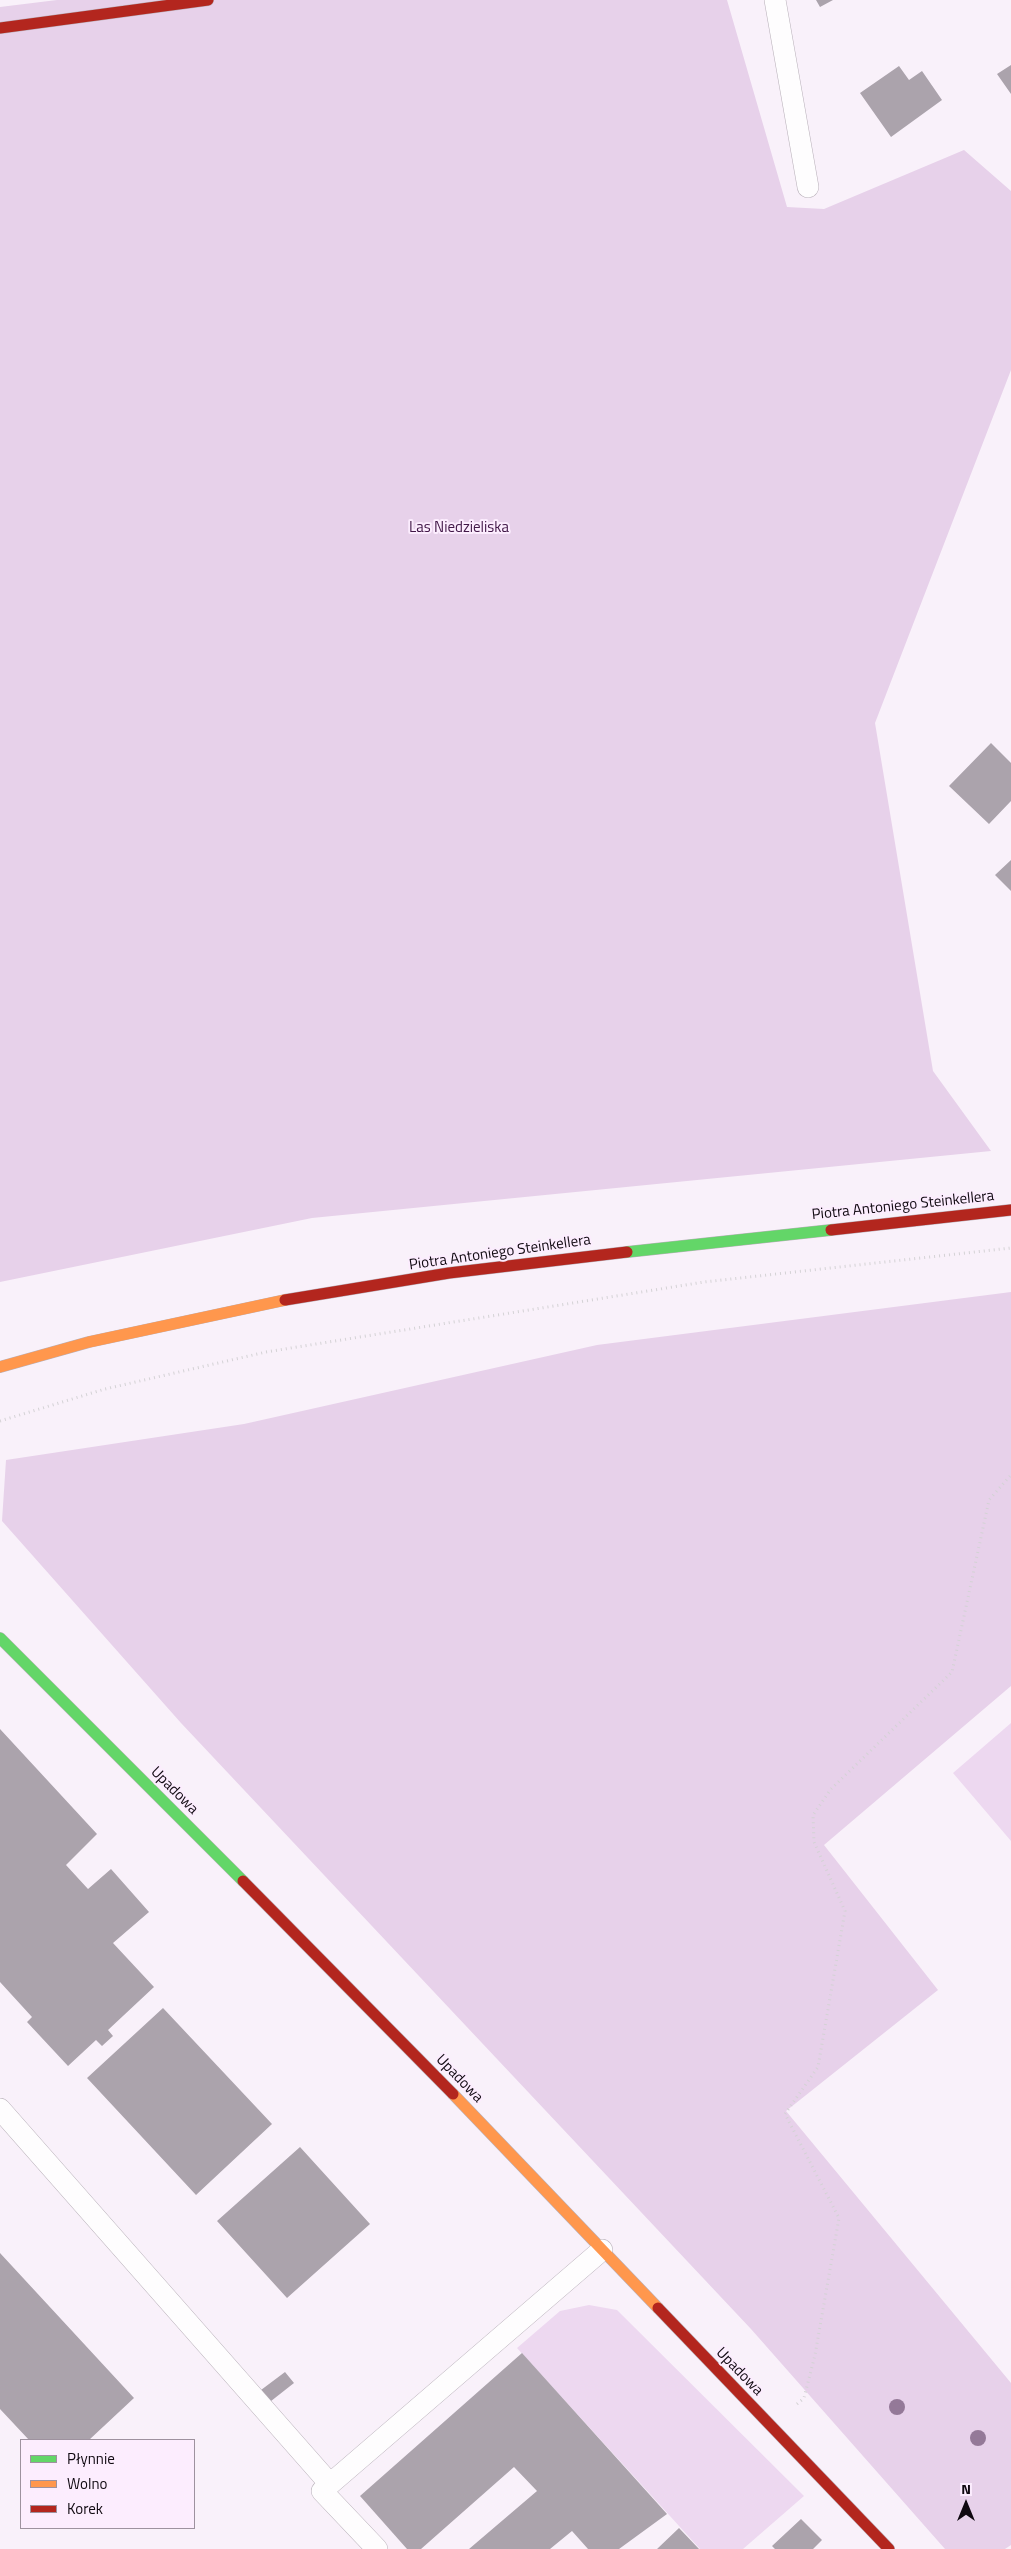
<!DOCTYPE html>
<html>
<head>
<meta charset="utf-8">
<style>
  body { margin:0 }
  #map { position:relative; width:1011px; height:2549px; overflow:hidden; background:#f9f1fa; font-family:"Titillium Web",sans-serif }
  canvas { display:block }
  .legend { position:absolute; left:20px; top:2439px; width:175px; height:90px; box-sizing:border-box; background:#fcedfe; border:1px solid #9e929f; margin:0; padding:6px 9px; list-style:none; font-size:15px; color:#100911 }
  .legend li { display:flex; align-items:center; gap:10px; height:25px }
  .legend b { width:25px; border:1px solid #9e929f }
  .north { position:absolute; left:941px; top:2479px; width:50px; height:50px; -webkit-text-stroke:4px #fcedfe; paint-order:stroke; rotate:0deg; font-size:14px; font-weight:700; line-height:20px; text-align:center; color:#100911 }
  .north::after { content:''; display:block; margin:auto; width:18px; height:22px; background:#100911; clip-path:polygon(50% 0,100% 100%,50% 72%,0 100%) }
</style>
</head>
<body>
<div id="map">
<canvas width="1011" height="2549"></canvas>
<ul class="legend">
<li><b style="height:6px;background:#63d668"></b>Płynnie</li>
<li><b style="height:6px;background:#ff974d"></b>Wolno</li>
<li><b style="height:6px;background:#b3261e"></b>Korek</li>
</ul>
<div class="north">N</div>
</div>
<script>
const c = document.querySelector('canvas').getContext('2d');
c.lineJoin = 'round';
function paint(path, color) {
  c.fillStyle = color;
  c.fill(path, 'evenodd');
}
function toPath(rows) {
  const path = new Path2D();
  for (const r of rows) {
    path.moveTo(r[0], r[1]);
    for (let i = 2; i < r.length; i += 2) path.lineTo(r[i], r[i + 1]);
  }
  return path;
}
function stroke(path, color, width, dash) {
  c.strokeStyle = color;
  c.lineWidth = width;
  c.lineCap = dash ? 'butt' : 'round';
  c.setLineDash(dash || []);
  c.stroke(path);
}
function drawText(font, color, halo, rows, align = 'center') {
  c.font = font + ' "Titillium Web",sans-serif';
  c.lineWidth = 4;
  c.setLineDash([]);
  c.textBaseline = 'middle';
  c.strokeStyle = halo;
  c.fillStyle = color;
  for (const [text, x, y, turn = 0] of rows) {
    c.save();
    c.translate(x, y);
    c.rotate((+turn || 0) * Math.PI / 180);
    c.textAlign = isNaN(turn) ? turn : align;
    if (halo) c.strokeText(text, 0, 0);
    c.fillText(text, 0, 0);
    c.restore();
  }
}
const green = toPath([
  [1011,1723,1011,1841,953,1773],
  [589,2305,617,2310,804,2496,743,2549,700,2549,517,2348,560,2311]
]);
const forest = toPath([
  [57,0,727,0,787,207,824,209,964,150,1011,191,1011,370,875,723,933,1071,991,1151,312,1218,0,1282,0,7],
  [1011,1292,1011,1686,824,1845,938,1990,786,2111,1011,2383,1011,2545,1005,2549,945,2549,751,2329,181,1723,2,1521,6,1460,244,1424,597,1345]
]);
const building = toPath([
  [816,0,833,0,820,7],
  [1011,65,1011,94,997,74],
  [899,66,909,80,922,71,942,100,891,137,860,93],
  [991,743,1011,763,1011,801,989,824,949,786],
  [1011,860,1011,891,995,875],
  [0,1729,97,1834,66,1865,88,1889,111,1869,149,1912,113,1943,154,1987,108,2030,113,2036,102,2046,96,2040,68,2066,27,2022,32,2017,0,1982],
  [163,2008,272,2124,196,2195,87,2078],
  [300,2147,370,2224,287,2298,217,2221],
  [0,2253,134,2398,89,2440,29,2440,0,2409],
  [522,2353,667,2514,619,2549,588,2549,572,2531,550,2549,469,2549,537,2491,514,2467,421,2549,407,2549,360,2496],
  [285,2372,294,2383,266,2405,257,2393],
  [801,2519,822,2540,813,2549,775,2549,772,2546],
  [679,2528,699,2549,657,2549]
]);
const path = toPath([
  [0,1421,105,1389,266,1352,704,1282,1011,1248],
  [797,2404,804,2398,815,2355,839,2218,785,2114,818,2067,845,1911,814,1842,813,1815,831,1789,952,1672,989,1500,1011,1475]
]);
const lane = toPath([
  [775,0,808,187],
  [0,2109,330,2484],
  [377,2549,322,2491,602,2250]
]);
const fast = toPath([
  [627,1252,831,1230],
  [0,1638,243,1881]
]);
const slow = toPath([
  [0,1367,89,1342,285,1300],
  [453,2094,658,2308]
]);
const jam = toPath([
  [0,28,208,0],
  [831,1230,1011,1210],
  [285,1300,449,1273,627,1252],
  [243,1881,453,2094],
  [658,2308,889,2549]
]);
const trees = [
  [897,2407],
  [978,2438]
];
const parkNames = [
  ["Las Niedzieliska",459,528]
];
const streetNames = [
  ["Piotra Antoniego Steinkellera",903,1206,-6],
  ["Piotra Antoniego Steinkellera",500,1253,-8],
  ["Upadowa",174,1791,45],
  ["Upadowa",459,2079,46],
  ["Upadowa",739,2372,46]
];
paint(green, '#edd8f0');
paint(forest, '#e7d1ea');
paint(building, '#aba3ac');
stroke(lane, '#b8b0b9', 22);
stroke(fast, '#b8b0b9', 12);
stroke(slow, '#b8b0b9', 12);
stroke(jam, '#b8b0b9', 12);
stroke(path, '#d4d2d5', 3, [1, 4]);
stroke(lane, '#fefdfe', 21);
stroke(fast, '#63d668', 11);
stroke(slow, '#ff974d', 11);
stroke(jam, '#b3261e', 11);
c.fillStyle = '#947998';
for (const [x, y] of trees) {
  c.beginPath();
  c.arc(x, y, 8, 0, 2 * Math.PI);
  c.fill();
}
drawText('15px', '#411747', '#fcedfe', parkNames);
drawText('15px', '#100911', '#fcedfe', streetNames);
</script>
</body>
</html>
